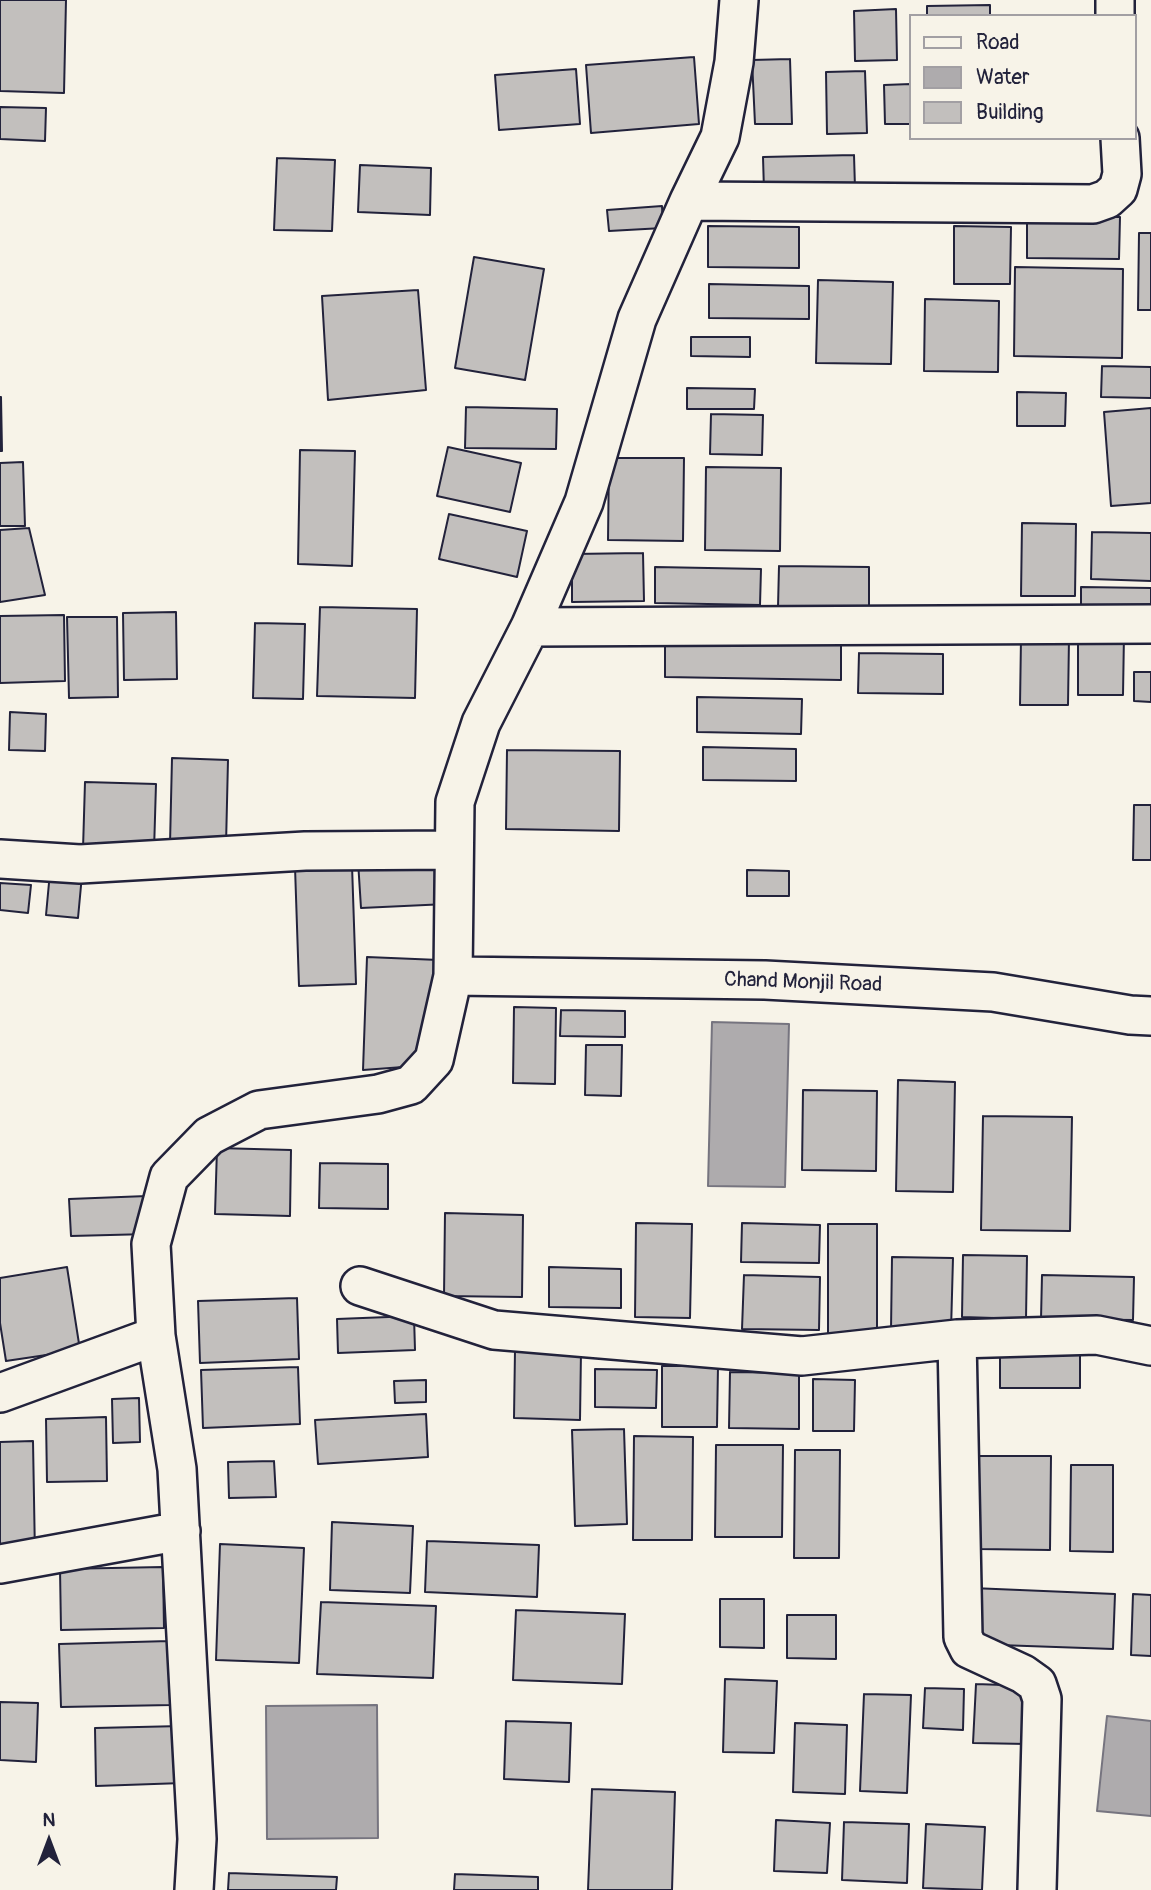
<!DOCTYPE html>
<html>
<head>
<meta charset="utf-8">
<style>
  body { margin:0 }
  #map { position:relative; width:1151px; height:1890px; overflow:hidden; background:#f7f3e8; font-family:Pangolin,sans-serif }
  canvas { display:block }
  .legend { position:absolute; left:909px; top:14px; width:228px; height:126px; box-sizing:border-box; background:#f7f3e8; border:2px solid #a29fa3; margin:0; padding:9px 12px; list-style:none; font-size:21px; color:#22223b }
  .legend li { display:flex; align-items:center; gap:14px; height:35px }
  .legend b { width:35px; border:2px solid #a29fa3 }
  .north { position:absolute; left:14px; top:1806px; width:70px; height:70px; -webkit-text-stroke:5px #f7f3e8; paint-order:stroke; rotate:0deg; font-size:19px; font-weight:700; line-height:28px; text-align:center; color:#22223b }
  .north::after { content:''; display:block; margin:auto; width:24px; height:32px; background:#22223b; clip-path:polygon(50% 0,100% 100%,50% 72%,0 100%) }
</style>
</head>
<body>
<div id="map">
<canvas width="1151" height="1890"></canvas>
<ul class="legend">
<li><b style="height:9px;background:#f7f3e8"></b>Road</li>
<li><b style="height:19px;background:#aeabad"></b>Water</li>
<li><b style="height:19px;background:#c2bfbd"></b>Building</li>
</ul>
<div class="north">N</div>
</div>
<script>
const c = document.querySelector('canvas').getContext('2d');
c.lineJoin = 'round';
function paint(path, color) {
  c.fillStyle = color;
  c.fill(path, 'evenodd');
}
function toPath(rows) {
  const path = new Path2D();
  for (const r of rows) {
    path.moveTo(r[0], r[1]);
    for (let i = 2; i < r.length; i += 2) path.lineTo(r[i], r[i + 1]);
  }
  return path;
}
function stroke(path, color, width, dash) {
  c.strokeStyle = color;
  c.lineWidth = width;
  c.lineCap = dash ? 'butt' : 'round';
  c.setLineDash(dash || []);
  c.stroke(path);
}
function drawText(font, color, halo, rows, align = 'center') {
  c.font = font + ' Pangolin,sans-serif';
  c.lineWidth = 7;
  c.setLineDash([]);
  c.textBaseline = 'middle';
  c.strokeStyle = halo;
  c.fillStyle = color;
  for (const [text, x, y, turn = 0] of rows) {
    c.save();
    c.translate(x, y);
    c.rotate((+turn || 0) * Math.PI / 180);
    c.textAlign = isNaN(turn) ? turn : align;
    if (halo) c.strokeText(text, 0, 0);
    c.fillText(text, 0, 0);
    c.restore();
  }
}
const water = toPath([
  [712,1022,789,1024,785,1187,708,1186,712,1022],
  [377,1705,378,1838,267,1839,266,1706,377,1705],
  [1107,1716,1151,1721,1151,1816,1097,1811,1107,1716]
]);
const building = toPath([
  [0,0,66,0,64,93,0,91,0,0],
  [990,5,990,16,927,16,927,6,990,5],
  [896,9,897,60,855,61,854,11,896,9],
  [694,57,699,124,591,133,586,65,694,57],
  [790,59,792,124,755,124,752,60,790,59],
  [576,69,580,124,499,130,495,75,576,69],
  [865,71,867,133,827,134,826,72,865,71],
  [911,84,911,124,885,124,884,85,911,84],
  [0,107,46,108,45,141,0,139,0,107],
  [854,155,855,188,764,191,763,157,854,155],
  [277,158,335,160,332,231,274,230,277,158],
  [360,165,431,168,430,215,358,212,360,165],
  [662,206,663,228,609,231,607,210,662,206],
  [1027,216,1120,217,1119,259,1027,258,1027,216],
  [708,226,799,227,799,268,708,267,708,226],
  [954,226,1011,227,1010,284,954,284,954,226],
  [1139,233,1151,233,1151,310,1138,310,1139,233],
  [474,257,544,269,525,380,455,368,474,257],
  [1015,267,1123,269,1122,358,1014,356,1015,267],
  [818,280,893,282,891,364,816,363,818,280],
  [709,284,809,286,809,319,709,318,709,284],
  [418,290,426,390,328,400,322,296,418,290],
  [925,299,999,301,998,372,924,371,925,299],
  [691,337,750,337,750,357,691,356,691,337],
  [1102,366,1151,367,1151,398,1101,397,1102,366],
  [687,388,755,389,754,409,687,409,687,388],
  [1017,392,1066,393,1065,426,1017,426,1017,392],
  [0,397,1,397,2,451,0,451,0,397],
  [466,407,557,409,556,449,465,448,466,407],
  [1151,408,1151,503,1111,506,1104,412,1151,408],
  [711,414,763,415,762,455,710,454,711,414],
  [448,447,521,463,510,512,437,496,448,447],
  [300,450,355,451,352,566,298,564,300,450],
  [609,458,684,458,683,541,608,540,609,458],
  [23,462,25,526,0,526,0,463,23,462],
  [706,467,781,468,780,551,705,550,706,467],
  [449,514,527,531,517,577,439,559,449,514],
  [1022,523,1076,524,1075,596,1021,596,1022,523],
  [29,528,45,595,0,602,0,530,29,528],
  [1092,532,1151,533,1151,581,1091,579,1092,532],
  [643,553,644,601,572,602,572,554,643,553],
  [779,566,869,567,869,608,778,607,779,566],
  [655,567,761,569,760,605,655,603,655,567],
  [1081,587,1151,588,1151,613,1081,612,1081,587],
  [320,607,417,609,415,698,317,696,320,607],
  [176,612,177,679,124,680,123,613,176,612],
  [64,615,65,681,0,683,0,616,64,615],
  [67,617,117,617,118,697,69,698,67,617],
  [255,623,305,624,303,699,253,698,255,623],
  [1078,634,1124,634,1123,695,1078,695,1078,634],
  [665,636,841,639,841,680,665,677,665,636],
  [1021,638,1069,638,1068,705,1020,705,1021,638],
  [859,653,943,654,943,694,858,693,859,653],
  [1134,672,1151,672,1151,702,1134,701,1134,672],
  [697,697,802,699,801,734,697,732,697,697],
  [10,712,46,714,45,751,9,750,10,712],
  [703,747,796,749,796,781,703,780,703,747],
  [507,750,620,751,619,831,506,829,507,750],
  [172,758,228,760,226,845,170,844,172,758],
  [85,782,156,784,154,851,83,849,85,782],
  [1134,805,1151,805,1151,860,1133,860,1134,805],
  [444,857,447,904,361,908,358,861,444,857],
  [352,865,356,984,299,986,295,867,352,865],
  [747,870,789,871,789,896,747,896,747,870],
  [50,872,82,875,78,918,46,915,50,872],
  [0,883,31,885,28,913,0,910,0,883],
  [367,957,439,960,417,1066,363,1070,367,957],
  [514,1007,556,1008,555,1084,513,1083,514,1007],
  [561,1010,625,1011,625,1037,560,1036,561,1010],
  [586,1045,622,1045,621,1096,585,1095,586,1045],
  [898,1080,955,1082,953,1192,896,1191,898,1080],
  [803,1090,877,1091,876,1171,802,1170,803,1090],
  [983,1116,1072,1117,1070,1231,981,1230,983,1116],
  [217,1148,291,1150,290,1216,215,1214,217,1148],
  [320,1163,388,1164,388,1209,319,1208,320,1163],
  [147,1196,149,1234,71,1236,69,1199,147,1196],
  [445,1213,523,1215,522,1297,444,1296,445,1213],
  [636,1223,692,1224,690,1318,635,1317,636,1223],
  [742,1223,820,1225,819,1263,741,1262,742,1223],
  [828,1224,877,1224,877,1339,828,1339,828,1224],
  [963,1255,1027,1256,1026,1319,962,1317,963,1255],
  [892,1257,953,1258,951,1331,891,1330,892,1257],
  [67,1267,80,1350,6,1361,0,1323,0,1278,67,1267],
  [549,1267,621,1269,621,1308,549,1307,549,1267],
  [744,1275,820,1277,819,1330,742,1329,744,1275],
  [1042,1275,1134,1277,1133,1320,1041,1319,1042,1275],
  [297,1298,299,1359,200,1363,198,1301,297,1298],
  [414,1316,415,1350,338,1353,337,1319,414,1316],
  [1000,1342,1080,1343,1080,1388,1000,1388,1000,1342],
  [515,1350,581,1351,580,1420,514,1418,515,1350],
  [662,1366,718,1366,717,1427,662,1427,662,1366],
  [298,1367,300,1424,203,1428,201,1370,298,1367],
  [595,1369,657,1370,656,1408,595,1407,595,1369],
  [730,1372,799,1373,799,1429,729,1428,730,1372],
  [813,1379,855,1380,854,1431,813,1431,813,1379],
  [426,1380,426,1402,395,1403,394,1381,426,1380],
  [139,1398,140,1442,113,1443,112,1399,139,1398],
  [426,1414,428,1457,318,1464,315,1420,426,1414],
  [106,1417,107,1481,47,1482,46,1419,106,1417],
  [624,1429,627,1524,575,1526,572,1430,624,1429],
  [634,1436,693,1437,692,1540,633,1540,634,1436],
  [33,1441,35,1556,0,1556,0,1442,33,1441],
  [716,1445,783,1445,782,1537,715,1537,716,1445],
  [795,1450,840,1450,839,1558,794,1558,795,1450],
  [979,1456,1051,1456,1050,1550,978,1549,979,1456],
  [274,1461,276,1497,229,1498,228,1462,274,1461],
  [1071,1465,1113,1465,1113,1552,1070,1551,1071,1465],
  [332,1522,413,1526,410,1593,330,1590,332,1522],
  [427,1541,539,1545,537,1597,425,1592,427,1541],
  [220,1544,304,1548,299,1663,216,1660,220,1544],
  [163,1567,164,1628,61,1630,60,1569,163,1567],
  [972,1588,1115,1594,1113,1649,970,1644,972,1588],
  [1133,1594,1151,1595,1151,1656,1131,1655,1133,1594],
  [720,1599,764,1599,764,1648,720,1647,720,1599],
  [321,1602,436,1606,433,1678,317,1674,321,1602],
  [516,1610,625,1614,622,1684,513,1680,516,1610],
  [787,1615,836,1615,836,1659,787,1658,787,1615],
  [170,1641,172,1705,61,1707,59,1644,170,1641],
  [725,1679,777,1681,774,1753,723,1752,725,1679],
  [976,1684,1030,1686,1027,1744,973,1743,976,1684],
  [925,1688,964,1689,963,1730,923,1728,925,1688],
  [864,1694,911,1695,907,1793,860,1791,864,1694],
  [0,1702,38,1703,36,1762,0,1760,0,1702],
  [506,1721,571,1723,569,1782,504,1779,506,1721],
  [795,1723,847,1725,845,1794,793,1792,795,1723],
  [182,1726,183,1783,96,1786,95,1728,182,1726],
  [592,1789,675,1792,672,1890,588,1890,592,1789],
  [776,1820,830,1823,827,1873,774,1871,776,1820],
  [844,1822,909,1824,907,1883,842,1880,844,1822],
  [926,1824,985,1827,982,1890,923,1888,926,1824],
  [229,1873,337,1877,336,1890,228,1890,229,1873],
  [455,1874,538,1877,538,1890,454,1890,455,1874]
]);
const street = toPath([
  [1115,0,1115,16],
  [689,201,1093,204,1107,199,1118,189,1122,174,1120,138],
  [530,627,1151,624],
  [0,859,80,864,305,851,454,850],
  [453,976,765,980,993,992,1130,1015,1151,1016],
  [360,1286,494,1330,802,1356,957,1339,1097,1335,1151,1346],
  [957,1339,963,1637,969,1649,1023,1674,1037,1684,1042,1699,1037,1890],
  [0,1393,156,1336],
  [0,1564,181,1531],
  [194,1890,197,1839,177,1469,156,1336,151,1244,169,1177,209,1136,259,1110,378,1094,411,1085,434,1060,453,976,455,802,481,723,530,627,584,502,637,319,689,201,720,137,734,62,739,0]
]);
const streetNames = [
  ["Chand Monjil Road",803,983,2]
];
paint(water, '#aeabad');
stroke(water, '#76747f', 2);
paint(building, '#c2bfbd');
stroke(building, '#22223b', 2);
stroke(street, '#22223b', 42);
stroke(street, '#f7f3e8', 37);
drawText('21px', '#22223b', '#f7f3e8', streetNames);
</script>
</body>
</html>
